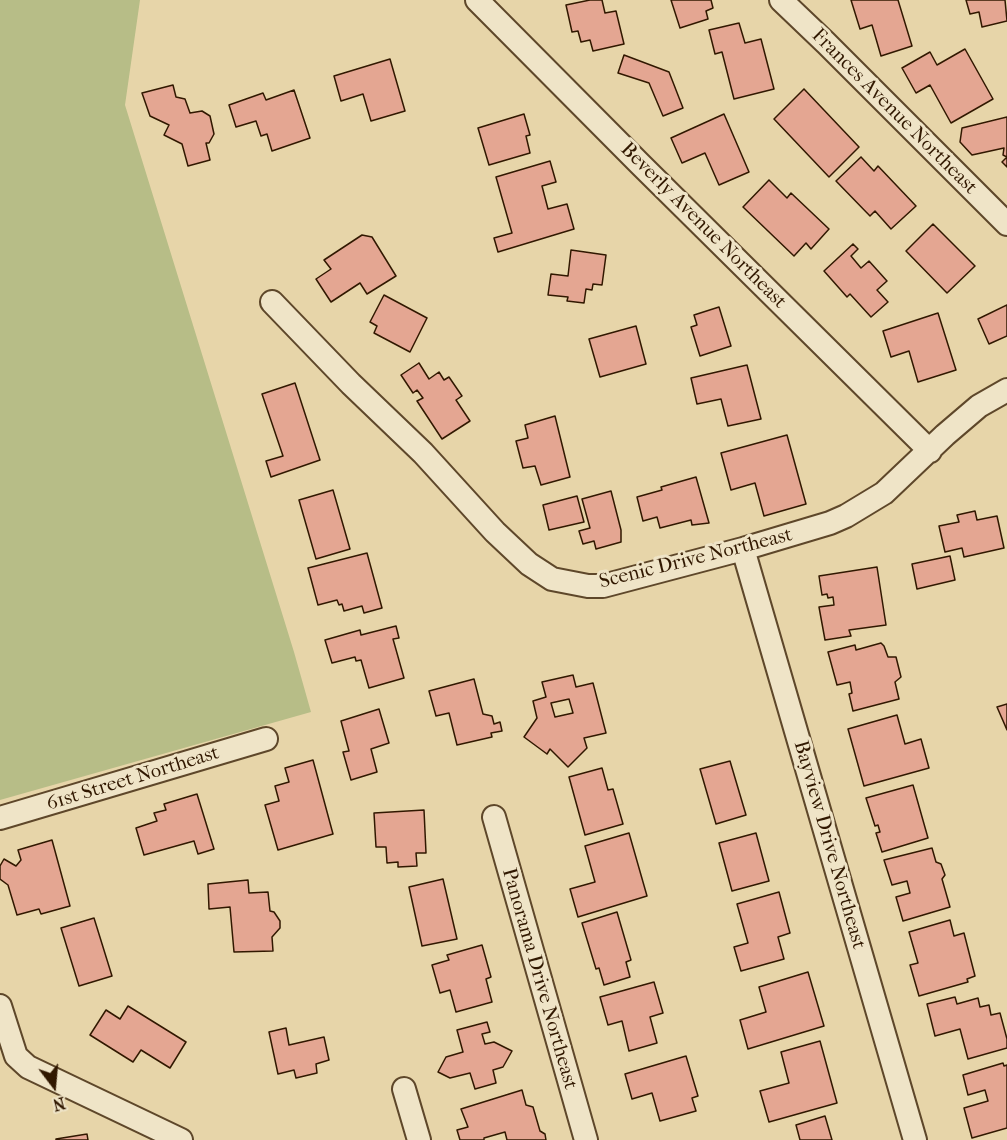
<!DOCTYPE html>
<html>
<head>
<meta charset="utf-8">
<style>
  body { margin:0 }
  #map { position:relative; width:1007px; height:1140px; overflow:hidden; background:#e7d5a9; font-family:"IM FELL French Canon",serif }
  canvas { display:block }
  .north { position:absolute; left:24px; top:1056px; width:60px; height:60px; -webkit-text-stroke:4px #efe4c7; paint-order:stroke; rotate:164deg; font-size:16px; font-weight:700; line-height:24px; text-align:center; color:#311800 }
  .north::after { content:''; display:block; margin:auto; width:21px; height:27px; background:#311800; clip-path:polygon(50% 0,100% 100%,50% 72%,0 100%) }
</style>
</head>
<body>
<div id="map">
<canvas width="1007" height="1140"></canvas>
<div class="north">N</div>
</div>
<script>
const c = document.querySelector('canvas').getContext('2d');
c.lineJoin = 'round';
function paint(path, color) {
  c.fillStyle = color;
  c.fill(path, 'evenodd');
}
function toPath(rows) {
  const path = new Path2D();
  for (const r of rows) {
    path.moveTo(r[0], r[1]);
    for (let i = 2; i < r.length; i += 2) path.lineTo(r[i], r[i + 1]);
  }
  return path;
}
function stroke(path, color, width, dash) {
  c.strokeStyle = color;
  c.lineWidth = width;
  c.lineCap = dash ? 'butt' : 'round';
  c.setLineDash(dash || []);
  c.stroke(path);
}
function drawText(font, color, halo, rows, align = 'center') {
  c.font = font + ' "IM FELL French Canon",serif';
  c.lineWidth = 6;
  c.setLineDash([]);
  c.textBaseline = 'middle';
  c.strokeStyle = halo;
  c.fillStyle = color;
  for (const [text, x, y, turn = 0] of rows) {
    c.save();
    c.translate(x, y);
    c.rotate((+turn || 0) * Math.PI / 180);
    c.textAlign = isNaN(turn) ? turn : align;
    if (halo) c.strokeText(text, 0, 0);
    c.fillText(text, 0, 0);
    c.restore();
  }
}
const green = toPath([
  [0,0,140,0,125,105,294,652,311,712,0,800]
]);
const building = toPath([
  [590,0,602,0,605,13,616,11,624,44,593,51,590,40,581,42,578,31,572,32,566,5,590,0],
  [671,0,711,0,713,8,706,11,708,19,680,28,671,0],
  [851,0,898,0,912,46,881,56,872,25,860,29,851,0],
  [966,0,1005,0,1007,21,982,27,979,12,970,14,966,0],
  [739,23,745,43,761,39,774,89,734,99,722,52,715,54,709,30,739,23],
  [965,49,993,99,951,123,930,85,916,93,902,68,930,52,937,65,965,49],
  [624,55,669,72,683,108,663,116,649,83,618,73,624,55],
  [390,59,405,111,371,121,363,94,341,101,334,76,390,59],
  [173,85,176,97,185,99,190,113,202,111,210,116,214,134,209,143,206,143,210,160,188,166,182,144,164,135,169,125,150,116,142,93,173,85],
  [804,89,859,147,829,177,774,119,804,89],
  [294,90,310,138,272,151,267,134,261,136,256,121,236,127,229,105,263,93,266,100,294,90],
  [524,114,530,135,526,136,530,153,489,165,478,128,524,114],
  [724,114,749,172,719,185,705,153,682,163,671,138,724,114],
  [1007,117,1007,167,1002,162,1007,157,1003,155,1004,148,972,155,960,142,962,128,1007,117],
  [861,157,874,171,878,166,916,206,891,229,875,211,870,216,836,181,861,157],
  [550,161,556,182,542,186,548,209,567,204,574,229,498,252,494,238,512,233,496,177,550,161],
  [769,180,787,198,791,193,829,229,811,249,806,243,794,256,743,207,769,180],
  [933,224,975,266,947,293,906,251,933,224],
  [362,235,372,237,396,276,367,294,360,283,331,302,316,279,331,269,324,260,362,235],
  [853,244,858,249,851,256,861,268,869,261,887,281,877,290,888,302,871,317,850,294,847,297,824,271,853,244],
  [571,250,606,255,602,285,593,284,592,290,586,289,584,303,567,301,568,297,548,295,551,274,568,276,571,250],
  [384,295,427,318,410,352,374,333,377,326,370,322,384,295],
  [1007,305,1007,336,989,344,978,319,1007,305],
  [719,307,731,346,700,356,691,327,697,325,694,315,719,307],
  [938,313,956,370,918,382,909,351,891,357,883,331,938,313],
  [636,326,646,364,600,377,589,339,636,326],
  [419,363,429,379,439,372,444,380,449,377,462,396,456,400,470,421,442,439,417,401,423,398,417,390,413,393,401,375,419,363],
  [747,365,761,419,728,426,721,399,697,404,691,378,747,365],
  [295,383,320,460,271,477,266,461,283,456,262,394,295,383],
  [555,416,570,477,541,485,535,466,523,468,516,441,528,438,525,425,555,416],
  [787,435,806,504,764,516,755,483,731,490,721,453,787,435],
  [696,477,709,523,692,525,691,520,660,528,657,517,643,521,637,497,662,490,661,487,696,477],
  [333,490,350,549,316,559,299,500,333,490],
  [611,491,621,530,621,542,596,549,594,541,583,544,579,531,590,528,582,499,611,491],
  [577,496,584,522,549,530,543,505,577,496],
  [975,511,977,520,997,516,1004,548,964,557,962,548,945,552,939,526,959,522,957,515,975,511],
  [367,553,382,608,364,613,362,606,344,611,342,604,339,605,337,600,318,605,308,568,367,553],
  [950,556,955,580,917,589,912,564,950,556],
  [877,567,886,625,849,630,851,636,825,640,819,607,834,605,833,597,828,598,827,594,822,595,819,576,877,567],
  [396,626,399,638,393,639,404,678,369,688,361,660,356,661,355,657,332,663,325,640,360,630,361,635,396,626],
  [881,643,884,646,888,657,896,657,901,677,895,682,899,699,853,711,849,694,852,693,850,682,837,685,828,652,855,645,856,650,881,643],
  [573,675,576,687,593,683,606,733,584,738,587,748,568,767,550,749,547,754,524,737,537,718,533,701,546,697,542,682,573,675],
  [569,699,573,713,555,717,551,703,569,699],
  [474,679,483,714,492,716,494,724,500,722,502,731,491,733,492,737,457,745,449,713,436,716,429,691,474,679],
  [1007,704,1007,730,997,707,1007,704],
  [379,709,389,743,371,749,377,772,351,780,343,752,349,751,341,721,379,709],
  [897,715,905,744,921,739,929,768,864,786,848,729,897,715],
  [313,760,333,834,278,850,265,805,279,801,275,786,289,782,285,768,313,760],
  [730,761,746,815,716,824,700,769,730,761],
  [602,768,608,790,613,789,623,824,585,835,569,777,602,768],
  [913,785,928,838,882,852,876,833,880,832,878,825,875,826,866,798,913,785],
  [197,794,214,849,198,854,194,841,144,855,136,828,157,821,154,813,166,810,164,804,197,794],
  [424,810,426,853,416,853,417,866,398,867,398,862,387,863,386,847,376,847,374,813,424,810],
  [629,833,647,896,578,917,570,889,595,882,585,846,629,833],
  [756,833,769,881,732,891,719,843,756,833],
  [52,840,70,906,41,914,39,909,17,915,8,885,0,879,0,866,4,859,16,866,21,860,18,850,52,840],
  [932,848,936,862,941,864,945,875,942,879,950,907,903,921,896,897,910,893,907,881,892,885,884,860,932,848],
  [443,879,457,939,422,946,409,887,443,879],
  [248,880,249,893,268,892,270,911,274,912,280,921,280,928,272,937,273,951,234,952,230,907,209,909,208,884,248,880],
  [779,892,790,933,778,937,784,959,741,971,734,947,748,943,737,904,779,892],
  [617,912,631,960,626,962,630,977,604,985,599,968,596,969,582,923,617,912],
  [94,918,112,976,79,986,61,928,94,918],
  [950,920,954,936,964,933,975,976,967,979,968,982,919,996,910,965,918,963,909,932,950,920],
  [482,945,491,977,486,979,492,1002,456,1012,450,990,440,993,432,965,449,960,447,955,482,945],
  [808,972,824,1026,748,1049,740,1020,766,1012,759,987,808,972],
  [654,982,663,1013,650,1017,657,1043,629,1051,622,1021,608,1025,600,997,654,982],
  [955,997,957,1004,978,998,980,1007,989,1005,991,1015,1000,1013,1007,1039,1007,1048,968,1059,960,1029,935,1036,927,1004,955,997],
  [128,1006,186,1042,170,1068,141,1050,133,1062,90,1035,106,1010,120,1019,128,1006],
  [487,1022,490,1032,482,1034,485,1044,494,1042,512,1051,503,1067,493,1070,496,1083,475,1089,470,1073,450,1078,438,1072,446,1057,463,1052,457,1030,487,1022],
  [286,1028,289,1045,324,1037,329,1060,316,1064,317,1073,296,1078,294,1070,278,1074,269,1032,286,1028],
  [820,1041,837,1103,769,1122,760,1091,789,1083,781,1052,820,1041],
  [686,1056,698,1096,692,1098,696,1111,660,1121,652,1093,632,1099,625,1074,686,1056],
  [1003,1063,1004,1066,1007,1065,1007,1128,972,1138,964,1108,988,1101,985,1090,968,1095,963,1075,1003,1063],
  [522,1090,526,1105,533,1107,540,1131,545,1134,546,1140,507,1140,505,1132,484,1138,484,1140,460,1140,457,1130,468,1127,461,1109,522,1090],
  [825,1116,832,1140,800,1140,796,1125,825,1116],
  [87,1134,88,1140,56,1140,56,1139,87,1134]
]);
const minor = toPath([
  [477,0,640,164,930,451],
  [781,0,826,43,1007,224],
  [272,302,351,384,423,453,495,532,529,564,552,579,588,586,603,586,743,549,830,523,846,516,884,493,945,435,979,406,1007,390],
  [743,549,915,1140],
  [494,817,586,1140],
  [0,818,266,739],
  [0,1006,16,1056,28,1067,181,1140],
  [404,1089,419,1140]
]);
const streetNames = [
  ["Frances Avenue Northeast",894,112,45],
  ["Beverly Avenue Northeast",703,226,45],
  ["Scenic Drive Northeast",696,559,-14],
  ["61st Street Northeast",133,779,-17],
  ["Bayview Drive Northeast",829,845,74],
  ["Panorama Drive Northeast",539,979,74]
];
paint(green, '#b7bd87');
paint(building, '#e4a692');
stroke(building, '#311800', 1.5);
stroke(minor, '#5e472a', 26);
stroke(minor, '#efe4c7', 22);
drawText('20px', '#311800', '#efe4c7', streetNames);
</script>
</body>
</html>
